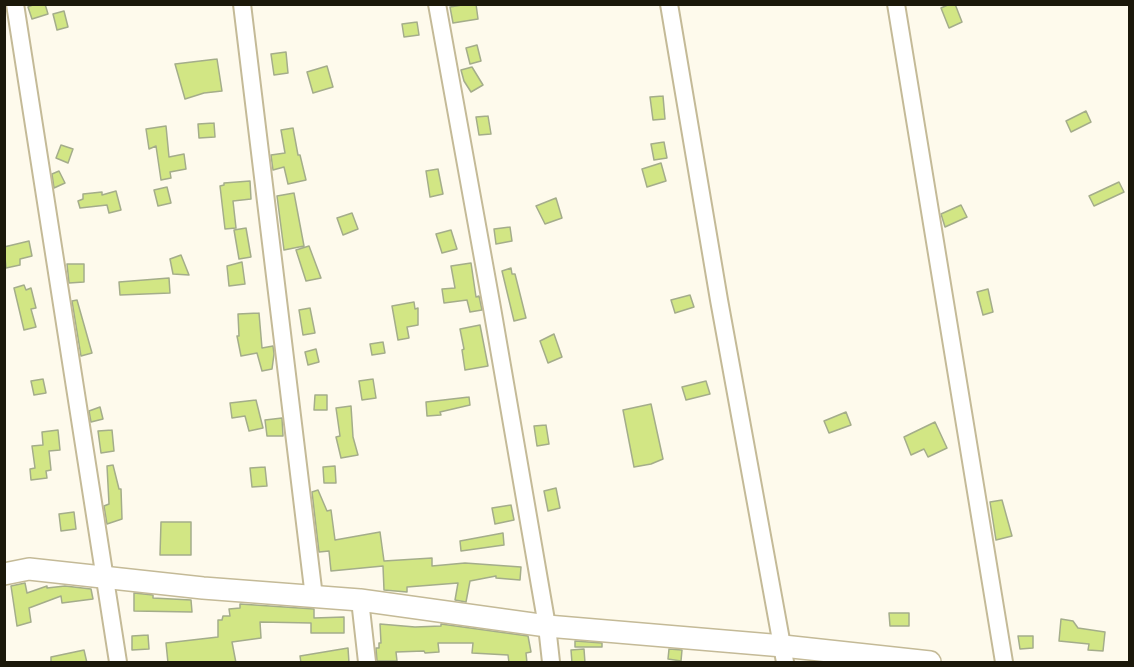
<!DOCTYPE html>
<html>
<head>
<meta charset="utf-8">
<style>
  body { margin:0 }
  #map { position:relative; width:1134px; height:667px; overflow:hidden; background:#fefaec; font-family:"DejaVu Sans",sans-serif }
  canvas { display:block }
  .frame { position:absolute; inset:0; border:6px solid #1b180a; pointer-events:none }
</style>
</head>
<body>
<div id="map">
<canvas width="1134" height="667"></canvas>
<div class="frame"></div>
</div>
<script>
const c = document.querySelector('canvas').getContext('2d');
c.lineJoin = 'round';
function paint(path, color) {
  c.fillStyle = color;
  c.fill(path, 'evenodd');
}
function toPath(rows) {
  const path = new Path2D();
  for (const r of rows) {
    path.moveTo(r[0], r[1]);
    for (let i = 2; i < r.length; i += 2) path.lineTo(r[i], r[i + 1]);
  }
  return path;
}
function stroke(path, color, width, dash) {
  c.strokeStyle = color;
  c.lineWidth = width;
  c.lineCap = dash ? 'butt' : 'round';
  c.setLineDash(dash || []);
  c.stroke(path);
}
const building = toPath([
  [35,4,45,4,48,14,32,19,28,7,35,4],
  [468,4,476,4,478,19,453,23,450,7,468,4],
  [950,4,955,4,962,22,949,28,941,8,950,4],
  [64,11,68,27,57,30,53,14,64,11],
  [417,22,419,35,404,37,402,24,417,22],
  [477,45,481,61,470,64,466,48,477,45],
  [286,52,288,73,274,75,271,54,286,52],
  [217,59,222,91,204,93,185,99,175,64,217,59],
  [327,66,333,87,313,93,307,72,327,66],
  [472,67,483,85,471,92,464,81,461,70,472,67],
  [663,96,665,119,653,120,650,97,663,96],
  [1086,111,1091,122,1071,132,1066,121,1086,111],
  [488,116,491,134,479,135,476,117,488,116],
  [214,123,215,137,199,138,198,124,214,123],
  [166,126,169,157,184,154,186,169,170,172,171,178,161,180,156,146,149,149,146,129,166,126],
  [293,128,298,155,300,155,306,180,288,184,284,167,273,170,271,155,285,153,281,130,293,128],
  [664,142,667,158,654,160,651,144,664,142],
  [61,145,73,149,68,163,56,158,61,145],
  [661,163,666,181,647,187,642,169,661,163],
  [438,169,443,194,430,197,426,171,438,169],
  [59,171,65,183,54,188,52,174,59,171],
  [250,181,251,199,233,201,236,228,225,229,220,186,224,185,224,183,250,181],
  [1119,182,1124,192,1094,206,1089,196,1119,182],
  [167,187,171,203,158,206,154,190,167,187],
  [116,191,121,210,109,213,107,205,80,208,78,201,83,199,83,194,102,192,102,195,116,191],
  [294,193,304,246,284,250,277,196,294,193],
  [556,198,562,218,545,224,536,206,556,198],
  [961,205,967,217,945,227,941,214,961,205],
  [352,213,358,229,343,235,337,218,352,213],
  [510,227,512,241,496,244,494,229,510,227],
  [246,228,251,257,239,259,234,230,246,228],
  [451,230,457,249,442,253,436,234,451,230],
  [29,241,32,256,20,259,20,265,6,268,4,247,29,241],
  [309,246,321,278,306,281,296,250,309,246],
  [181,255,189,275,173,274,170,259,181,255],
  [242,262,245,284,229,286,227,266,242,262],
  [471,263,476,297,479,296,482,310,470,312,467,300,444,303,442,289,455,288,451,266,471,263],
  [67,264,84,264,84,282,69,283,67,264],
  [511,268,512,274,515,274,526,318,514,321,502,271,511,268],
  [169,278,170,293,120,295,119,282,169,278],
  [24,285,26,290,31,288,36,308,31,309,36,327,24,330,14,288,24,285],
  [988,289,993,312,983,315,977,292,988,289],
  [690,295,694,307,675,313,671,300,690,295],
  [77,300,92,353,81,356,72,301,77,300],
  [414,302,415,309,418,308,418,325,407,327,409,338,398,340,392,306,414,302],
  [310,308,315,333,303,335,299,310,310,308],
  [259,313,262,348,273,346,274,354,272,369,262,371,257,353,241,356,237,336,239,336,238,314,259,313],
  [480,325,488,366,465,370,462,350,464,349,460,329,480,325],
  [554,334,562,357,548,363,540,341,554,334],
  [383,342,385,353,372,355,370,344,383,342],
  [316,349,319,362,308,365,305,352,316,349],
  [43,379,46,393,34,395,31,381,43,379],
  [373,379,376,398,362,400,359,381,373,379],
  [706,381,710,394,686,400,682,387,706,381],
  [315,395,327,395,327,410,314,410,315,395],
  [469,397,470,405,440,412,441,415,427,416,426,402,469,397],
  [256,400,263,428,249,431,245,416,232,418,230,403,256,400],
  [651,404,663,459,651,464,634,467,623,410,651,404],
  [351,406,353,437,358,455,341,458,336,437,340,436,336,408,351,406],
  [100,407,103,419,91,422,89,411,100,407],
  [846,412,851,425,829,433,824,421,846,412],
  [282,418,283,436,267,436,265,420,282,418],
  [935,422,947,448,928,457,924,449,911,455,904,437,935,422],
  [546,425,549,444,537,446,534,426,546,425],
  [58,430,60,450,49,451,51,470,46,471,47,478,31,480,30,469,35,468,32,446,43,445,42,432,58,430],
  [112,430,114,451,101,453,98,431,112,430],
  [113,465,119,489,121,489,122,519,107,524,104,506,109,504,107,466,113,465],
  [335,466,336,483,324,483,323,467,335,466],
  [265,467,267,486,252,487,250,468,265,467],
  [556,488,560,508,548,511,544,491,556,488],
  [318,490,327,511,331,510,335,540,380,532,384,561,432,558,432,566,465,563,521,567,520,580,496,578,496,576,470,581,466,602,455,600,458,583,407,587,407,592,384,590,383,566,331,571,329,551,319,552,312,492,318,490],
  [1002,500,1012,536,996,540,990,502,1002,500],
  [511,505,514,520,495,524,492,508,511,505],
  [74,512,76,529,61,531,59,514,74,512],
  [161,522,191,522,191,555,160,555,161,522],
  [503,533,504,545,461,551,460,541,503,533],
  [25,583,27,593,47,586,47,588,65,586,91,589,93,599,62,603,61,596,29,608,31,622,17,626,11,586,25,583],
  [134,593,153,595,153,598,191,600,192,612,134,611,134,593],
  [240,604,314,609,314,618,344,617,344,633,311,633,311,623,260,622,261,638,232,642,236,663,168,663,166,643,218,637,218,620,222,620,223,616,230,616,229,609,240,608,240,604],
  [889,613,909,613,909,626,890,626,889,613],
  [1061,619,1073,621,1078,628,1105,632,1103,651,1088,650,1089,644,1059,641,1061,619],
  [380,624,415,627,441,626,441,624,528,636,531,652,526,653,527,663,509,663,508,655,472,653,473,643,438,643,439,652,425,653,424,651,396,652,397,661,377,661,376,648,379,648,379,643,381,643,380,624],
  [148,635,149,649,132,650,132,636,148,635],
  [1018,636,1033,636,1033,648,1020,649,1018,636],
  [575,641,602,643,602,647,575,647,575,641],
  [348,648,349,663,301,663,300,656,348,648],
  [584,649,585,663,572,663,571,650,584,649],
  [669,649,682,650,681,661,668,659,669,649],
  [84,650,87,663,51,663,51,657,84,650]
]);
const minor = toPath([
  [15,4,118,662],
  [242,4,314,597],
  [437,4,492,308,547,626,551,662],
  [669,4,719,300,785,662],
  [896,4,1004,662],
  [360,600,367,662]
]);
const tertiary = toPath([
  [4,574,29,569,203,588,360,600,547,626,783,646,930,662]
]);
paint(building, '#d2e684');
stroke(building, '#a4ad8a', 1.5);
stroke(minor, '#c4ba97', 20);
stroke(tertiary, '#c4ba97', 24);
stroke(minor, '#fff', 16);
stroke(tertiary, '#fff', 21);
</script>
</body>
</html>
